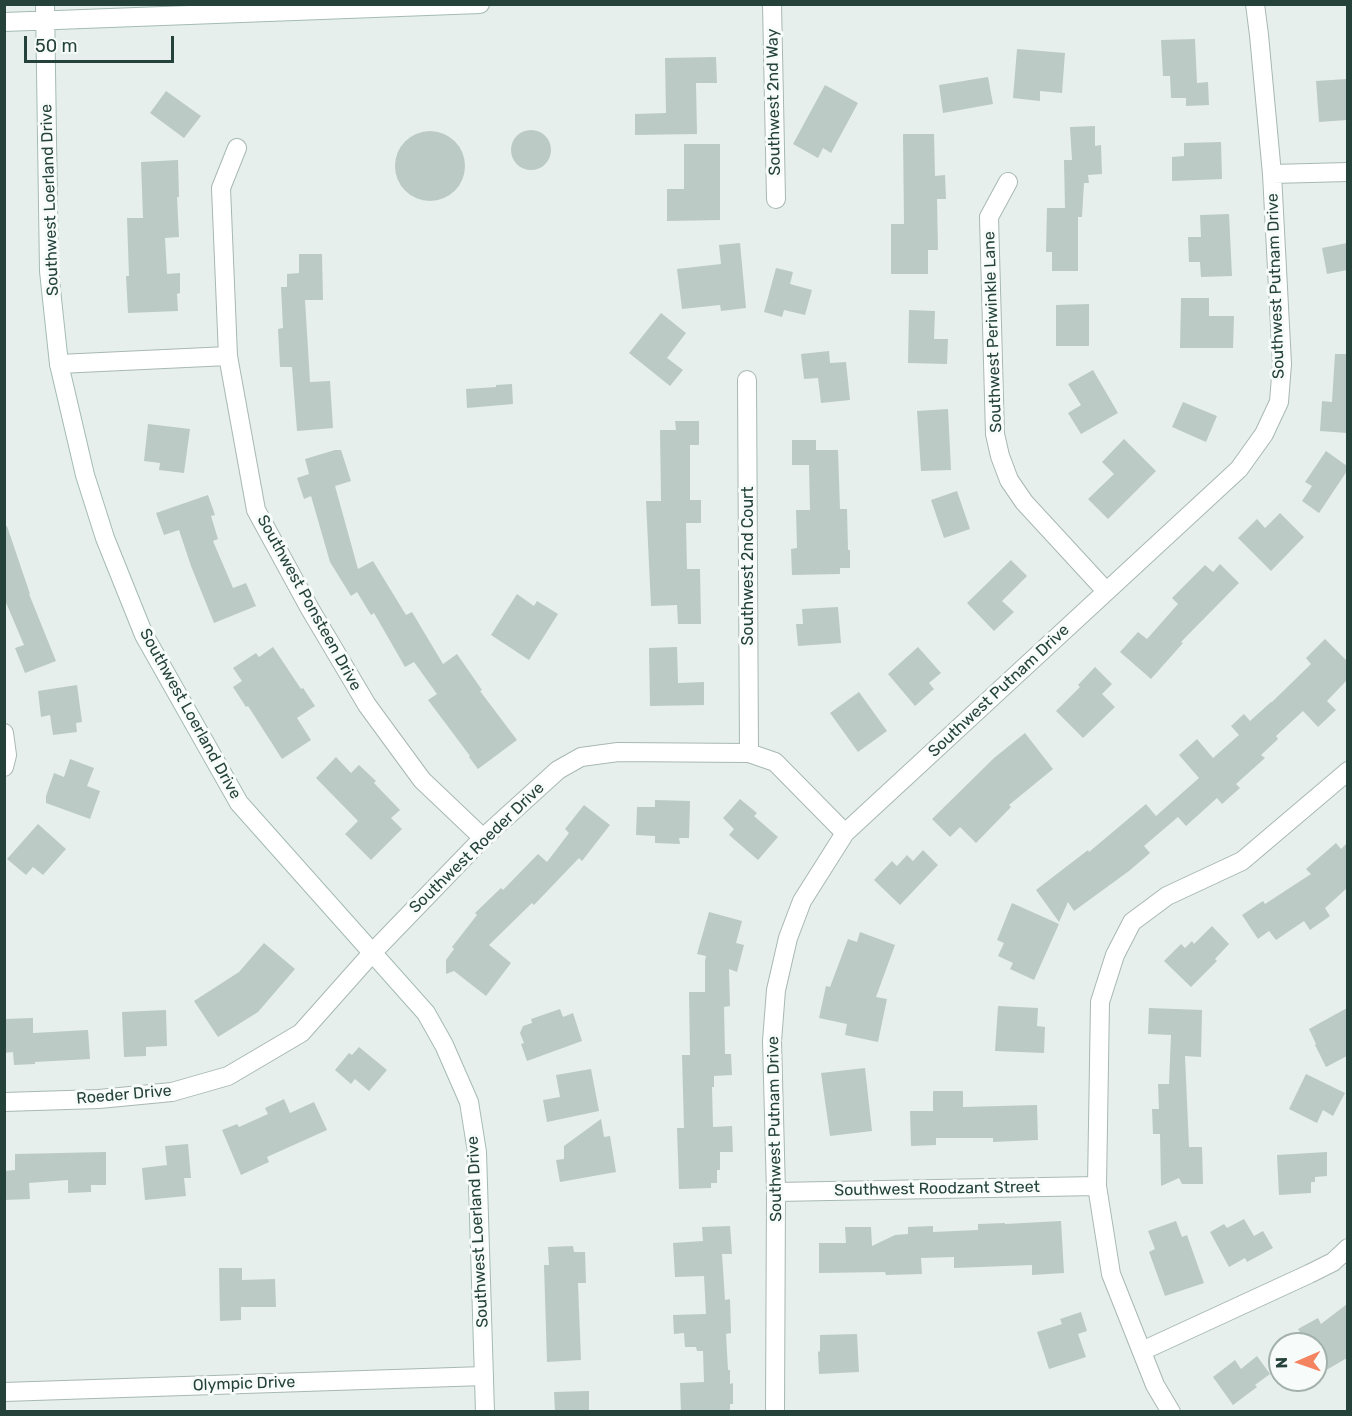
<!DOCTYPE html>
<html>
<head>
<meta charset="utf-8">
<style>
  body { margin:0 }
  #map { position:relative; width:1352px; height:1416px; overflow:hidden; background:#e6efeb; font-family:Rubik,sans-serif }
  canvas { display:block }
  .frame { position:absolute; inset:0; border:6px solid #24423a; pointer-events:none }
  .north { position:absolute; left:1268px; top:1332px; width:60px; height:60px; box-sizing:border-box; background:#f7fbf9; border:2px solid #a3b1ad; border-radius:50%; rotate:268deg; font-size:16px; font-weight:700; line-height:24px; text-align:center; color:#24423a }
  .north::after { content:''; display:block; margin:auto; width:21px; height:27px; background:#f4845f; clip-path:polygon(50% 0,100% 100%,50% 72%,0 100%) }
  .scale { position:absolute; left:24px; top:36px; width:150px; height:27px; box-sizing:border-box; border:3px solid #24423a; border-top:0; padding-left:8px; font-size:18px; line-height:21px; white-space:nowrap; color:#24423a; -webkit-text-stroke:4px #f7fbf9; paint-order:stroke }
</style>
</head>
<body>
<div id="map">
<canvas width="1352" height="1416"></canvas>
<div class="frame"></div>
<div class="north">N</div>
<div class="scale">50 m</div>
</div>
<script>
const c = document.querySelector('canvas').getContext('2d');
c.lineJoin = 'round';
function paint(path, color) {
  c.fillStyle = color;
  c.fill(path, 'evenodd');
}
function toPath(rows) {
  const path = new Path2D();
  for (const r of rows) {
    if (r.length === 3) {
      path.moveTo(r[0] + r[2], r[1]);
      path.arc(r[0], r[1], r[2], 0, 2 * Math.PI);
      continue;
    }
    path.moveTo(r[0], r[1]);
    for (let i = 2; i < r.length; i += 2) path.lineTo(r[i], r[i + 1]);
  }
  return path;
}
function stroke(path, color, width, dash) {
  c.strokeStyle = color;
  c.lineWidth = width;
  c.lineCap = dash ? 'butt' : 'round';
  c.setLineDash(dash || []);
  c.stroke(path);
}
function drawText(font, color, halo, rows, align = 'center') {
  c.font = font + ' Rubik,sans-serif';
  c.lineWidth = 6;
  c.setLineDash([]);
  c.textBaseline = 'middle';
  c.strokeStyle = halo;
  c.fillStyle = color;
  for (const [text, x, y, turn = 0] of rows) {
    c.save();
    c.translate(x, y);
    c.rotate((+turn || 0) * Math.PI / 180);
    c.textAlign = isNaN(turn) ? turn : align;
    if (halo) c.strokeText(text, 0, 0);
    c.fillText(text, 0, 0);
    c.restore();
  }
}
const building = toPath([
  [1195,39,1197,83,1208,82,1209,105,1186,106,1186,98,1171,98,1170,76,1163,76,1161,40],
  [1017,49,1065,53,1062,93,1040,91,1040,101,1013,98],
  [716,57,717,83,696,83,697,134,635,135,635,114,666,113,665,58],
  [988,77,993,104,943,113,939,85],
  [1347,79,1347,120,1319,122,1316,81],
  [825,85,858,103,831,153,823,148,818,158,793,144],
  [166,91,201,116,184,138,150,113],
  [1095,126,1095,146,1101,145,1102,174,1088,175,1089,183,1084,183,1082,217,1078,217,1078,271,1052,271,1052,252,1046,252,1047,208,1065,208,1064,160,1072,160,1070,127],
  [531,150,20],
  [430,166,35],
  [903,134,934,134,935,176,945,175,946,199,937,199,938,250,928,250,928,274,891,274,891,224,904,224],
  [1221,142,1222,179,1172,181,1172,157,1184,156,1184,143],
  [684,144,720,144,720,220,667,221,667,189,684,189],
  [178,160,179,197,177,197,179,237,165,238,167,274,180,273,180,293,177,294,178,311,128,313,126,276,129,276,127,218,143,218,141,162],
  [1229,214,1232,276,1201,277,1200,262,1189,262,1188,237,1201,237,1200,215],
  [740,243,746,308,721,311,720,305,682,309,677,269,721,264,719,245],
  [1347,243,1347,270,1327,274,1322,248],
  [299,254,322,254,323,300,305,300,310,382,330,381,333,428,297,431,292,367,280,367,278,329,283,328,281,287,287,287,287,274,299,273],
  [776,268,793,272,790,284,812,290,805,315,784,310,782,317,764,312],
  [1181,298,1209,298,1209,316,1234,316,1233,348,1180,348],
  [1089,304,1089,346,1056,346,1056,305],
  [909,310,935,311,934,339,948,339,947,364,908,363],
  [661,313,686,333,667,358,683,370,670,386,629,353],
  [829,351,830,363,846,362,850,400,821,403,818,378,804,379,801,354],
  [1335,354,1347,354,1347,433,1320,431,1322,401,1332,402],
  [1093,370,1118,413,1081,434,1068,413,1081,405,1068,384],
  [512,384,513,404,467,408,466,389,496,387,496,385],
  [1183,402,1217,416,1206,442,1172,427],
  [948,409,951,470,921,471,917,411],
  [675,421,699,421,699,445,690,445,690,500,701,500,701,523,686,523,687,569,700,569,701,624,678,624,677,605,651,606,646,501,661,501,660,430,676,430],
  [148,424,190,429,184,473,159,470,160,463,144,461],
  [1124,439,1156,471,1108,519,1088,499,1114,474,1102,462],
  [792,440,816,440,816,450,838,450,840,509,847,509,848,550,850,550,850,568,840,568,840,574,792,575,791,549,797,548,796,510,810,510,809,465,792,465],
  [335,450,341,450,351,481,335,486,358,569,373,561,406,615,412,612,443,664,457,654,482,690,480,691,517,740,478,769,469,757,470,756,428,700,437,694,414,662,405,667,374,613,371,615,357,592,351,596,330,562,311,496,304,499,297,478,309,474,305,459],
  [1326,451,1347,466,1347,471,1319,513,1302,501,1312,486,1305,482],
  [957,491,970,529,944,538,931,500],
  [208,495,215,515,211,516,218,539,213,541,233,588,246,583,256,606,214,623,191,566,179,530,164,535,156,513],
  [1280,513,1304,537,1271,571,1238,538,1257,519,1265,528],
  [7,526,30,594,29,594,56,661,25,673,15,648,24,645,4,598,4,527],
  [1011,560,1027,576,1002,601,1014,612,994,631,967,603],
  [1220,564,1239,583,1181,642,1183,643,1151,679,1120,652,1138,632,1147,639,1178,604,1172,598,1205,565,1213,572],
  [517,594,534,606,537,601,558,614,529,660,491,635],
  [838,607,841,643,798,646,796,624,803,624,802,609],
  [1325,639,1347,661,1347,680,1327,701,1336,710,1318,727,1303,711,1276,736,1278,739,1261,755,1265,758,1236,784,1240,788,1222,804,1217,798,1186,826,1178,817,1144,846,1150,853,1129,871,1074,911,1068,902,1059,922,1036,890,1088,850,1089,852,1146,804,1156,816,1199,778,1179,755,1197,739,1213,758,1239,735,1231,726,1244,714,1250,721,1271,702,1272,702,1311,664,1306,658],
  [273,647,301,689,303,688,315,706,297,718,311,740,282,759,248,706,246,707,233,687,242,681,233,668,256,653,259,657],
  [677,647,678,683,704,682,704,705,650,706,649,648],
  [918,647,941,673,929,683,934,689,915,706,888,674],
  [1095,667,1112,684,1102,694,1115,707,1083,738,1056,711,1080,687,1078,685],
  [77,685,82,722,76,723,77,732,53,735,50,715,41,717,38,691],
  [859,692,887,731,858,752,830,713],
  [1025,733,1053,769,1009,805,1011,807,976,843,960,827,950,837,932,819,994,758],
  [336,757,351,773,359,765,376,781,374,783,400,810,391,818,402,829,371,860,345,834,358,821,316,778],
  [70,759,94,768,87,786,100,791,90,819,46,803,46,796,54,773,64,777],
  [740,799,757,813,754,816,778,837,758,860,729,835,734,829,723,818],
  [655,800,690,801,689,838,679,838,680,844,655,843,655,836,636,835,637,807,655,807],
  [584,805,610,825,582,861,579,858,534,905,532,903,489,945,511,963,486,996,454,971,446,974,446,960,454,949,452,947,477,915,475,913,501,888,503,890,538,854,547,862,569,833,565,829],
  [38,824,66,849,43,875,33,867,26,875,7,859],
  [1336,843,1341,849,1347,843,1347,888,1325,908,1330,916,1310,930,1304,921,1276,940,1269,931,1258,939,1242,915,1263,901,1265,904,1311,874,1306,869],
  [923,850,938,865,900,905,874,880,892,861,897,866,907,855,913,861],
  [1012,903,1059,924,1034,980,1010,969,1013,963,998,956,1004,943,997,940],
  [709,912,742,921,736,943,744,945,737,972,729,969,730,1006,724,1007,725,1054,731,1054,732,1075,714,1076,714,1087,712,1087,713,1127,732,1126,733,1152,720,1152,720,1170,717,1170,717,1183,711,1183,711,1188,679,1189,677,1128,684,1128,682,1055,690,1055,689,992,705,992,705,961,706,956,697,954],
  [1212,926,1229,944,1215,959,1217,961,1191,987,1164,961,1181,944,1185,948,1192,941,1194,944],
  [860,932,895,945,876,997,887,999,878,1042,845,1035,847,1024,819,1018,826,986,830,987,848,939,857,942],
  [264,943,295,969,258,1012,218,1037,194,1001,239,972],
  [998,1006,1038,1008,1037,1026,1045,1027,1044,1053,995,1051],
  [1149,1008,1202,1010,1201,1057,1185,1056,1189,1147,1202,1147,1203,1184,1182,1184,1179,1178,1161,1186,1160,1134,1153,1134,1152,1109,1159,1109,1158,1084,1169,1084,1171,1035,1148,1034],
  [1347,1008,1347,1056,1326,1067,1315,1045,1316,1044,1309,1029],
  [560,1009,563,1017,573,1013,582,1041,527,1061,521,1044,524,1043,520,1033,523,1026,532,1023,531,1019],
  [166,1010,167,1046,146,1047,146,1056,124,1057,122,1012],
  [33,1018,33,1033,88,1030,90,1059,35,1062,35,1064,14,1065,13,1052,4,1053,4,1019],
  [359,1047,387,1070,369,1091,355,1079,351,1084,335,1070,349,1053,352,1055],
  [865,1068,872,1131,830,1136,821,1073],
  [591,1069,599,1111,547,1122,543,1100,560,1097,556,1075],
  [1306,1074,1345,1093,1333,1116,1323,1110,1317,1123,1289,1109],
  [933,1091,963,1091,963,1107,1037,1105,1038,1140,993,1142,993,1138,936,1138,936,1145,911,1146,910,1111,933,1111],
  [284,1099,290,1113,314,1102,327,1130,267,1157,269,1162,241,1175,222,1130,237,1124,239,1127,268,1114,265,1108],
  [601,1119,604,1137,610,1136,616,1172,560,1182,556,1160,564,1159,564,1146],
  [188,1144,191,1178,184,1178,186,1196,145,1200,142,1168,167,1165,165,1146],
  [106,1152,106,1185,91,1185,91,1192,68,1193,68,1180,29,1183,30,1199,4,1200,4,1171,15,1170,15,1154],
  [1327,1152,1327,1176,1315,1177,1315,1182,1311,1182,1311,1193,1279,1195,1277,1155],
  [1244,1219,1254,1236,1263,1231,1273,1248,1247,1262,1245,1258,1229,1267,1210,1232,1224,1224,1227,1228],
  [1061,1221,1064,1273,1032,1275,1032,1265,954,1268,954,1257,921,1258,922,1274,886,1275,885,1272,819,1273,819,1243,846,1243,845,1227,871,1227,872,1246,895,1235,908,1234,908,1227,933,1226,933,1232,978,1230,978,1224,1005,1223,1005,1224],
  [1176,1221,1182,1237,1187,1235,1204,1283,1165,1296,1149,1252,1155,1249,1148,1231],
  [730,1226,732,1254,722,1254,725,1300,730,1299,731,1333,726,1334,728,1370,730,1370,730,1384,733,1383,733,1404,730,1404,730,1412,681,1412,680,1383,704,1382,703,1351,697,1351,696,1347,685,1347,684,1333,674,1334,673,1315,706,1314,704,1276,675,1277,673,1243,703,1241,702,1227],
  [573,1246,574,1252,585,1252,586,1283,578,1283,581,1360,547,1362,544,1265,549,1265,548,1247],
  [219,1268,242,1268,242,1280,275,1279,276,1307,241,1307,241,1320,220,1321],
  [1347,1304,1347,1358,1316,1376,1316,1344,1307,1344,1298,1329,1318,1318,1321,1324],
  [1081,1312,1087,1331,1078,1334,1086,1357,1049,1369,1037,1332,1062,1324,1060,1319],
  [857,1334,859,1372,819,1374,818,1352,820,1351,820,1335],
  [1257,1356,1270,1374,1255,1385,1257,1387,1233,1405,1213,1377,1235,1360,1241,1369],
  [589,1391,589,1412,555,1412,554,1392]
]);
const street = toPath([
  [772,4,776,199],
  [237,148,221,188,228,356,256,510,310,609,367,705,422,780,483,838],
  [1272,174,1348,172],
  [1008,182,989,217,995,434,1000,456,1009,480,1024,502,1106,591],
  [59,364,228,356],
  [747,380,749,753],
  [4,733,7,755,4,767],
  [4,1102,99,1099,172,1092,228,1076,301,1033,373,952,483,838,558,770,581,757,618,752,749,753,775,762,845,833],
  [776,1192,1097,1186],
  [1142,1351,1309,1274,1333,1262,1348,1248],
  [4,1392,484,1376],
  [775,1412,776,1192,772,1041,776,990,788,938,802,901,845,833,1239,469,1264,434,1279,402,1282,364,1272,174,1259,35,1255,4],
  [1171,1412,1155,1385,1111,1274,1097,1186,1100,1002,1115,955,1132,922,1167,896,1242,861,1348,771]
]);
const secondary = toPath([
  [45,4,49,271,59,364,85,475,105,538,144,635,239,803,426,1013,444,1045,469,1102,477,1152,485,1412],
  [4,22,480,4]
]);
const streetNames = [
  ["Southwest 2nd Way",774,102,-91],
  ["Southwest Loerland Drive",50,200,-92],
  ["Southwest Putnam Drive",1276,286,-92],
  ["Southwest Periwinkle Lane",993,332,-92],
  ["Southwest 2nd Court",748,566,-90],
  ["Southwest Ponsteen Drive",309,603,61],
  ["Southwest Putnam Drive",999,691,-43],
  ["Southwest Loerland Drive",190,714,61],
  ["Southwest Roeder Drive",477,848,-44],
  ["Roeder Drive",124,1095,-5],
  ["Southwest Putnam Drive",775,1129,-91],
  ["Southwest Roodzant Street",937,1189,-1],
  ["Southwest Loerland Drive",478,1232,-93],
  ["Olympic Drive",244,1384,-2]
];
paint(building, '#bbcac4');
stroke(street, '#a8b8b2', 20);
stroke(secondary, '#a4bbb3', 20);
stroke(street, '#fff', 18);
stroke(secondary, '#fff', 18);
drawText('16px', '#24423a', '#f7fbf9', streetNames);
</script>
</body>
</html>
